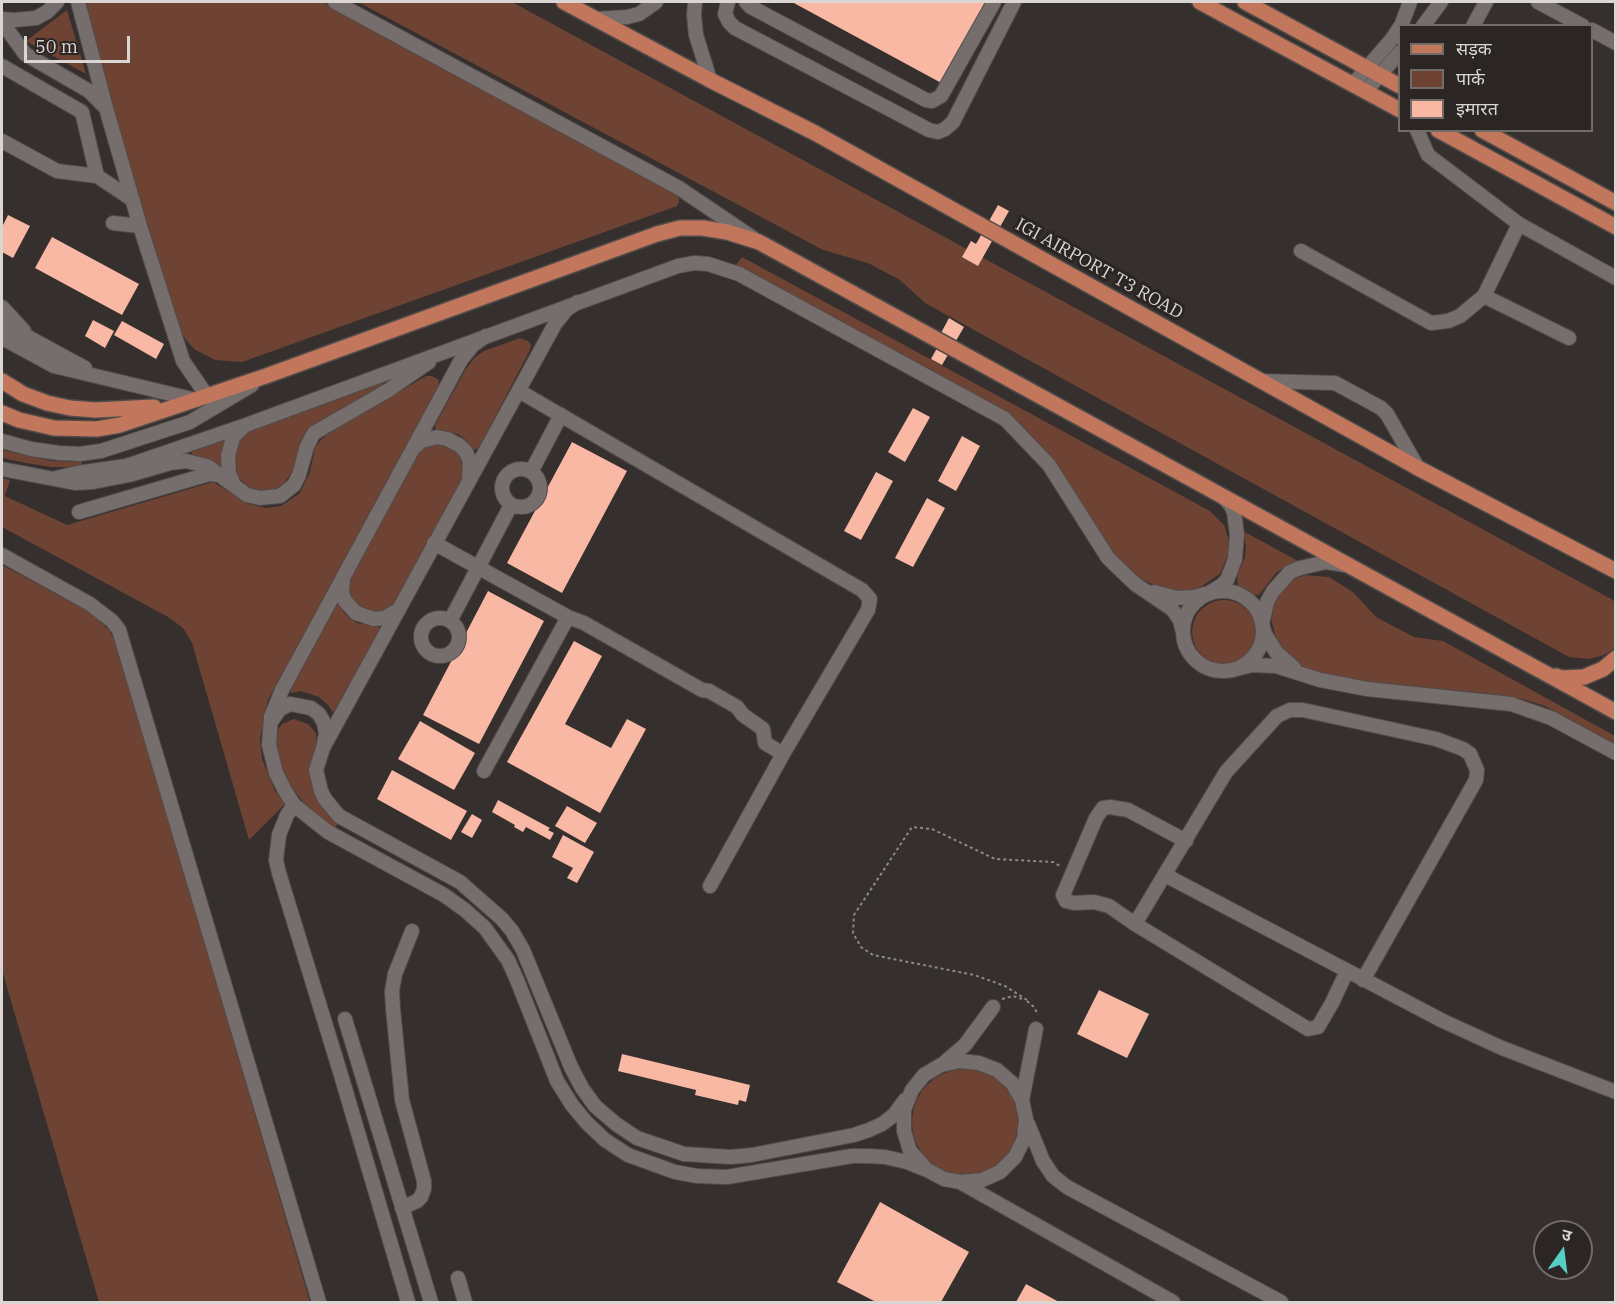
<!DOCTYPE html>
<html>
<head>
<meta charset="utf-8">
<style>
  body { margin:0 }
  #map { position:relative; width:1617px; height:1304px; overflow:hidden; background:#352f2d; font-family:"IBM Plex Serif","Noto Sans Devanagari",serif }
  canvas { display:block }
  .frame { position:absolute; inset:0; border:3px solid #dad6d4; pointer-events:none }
  .legend { position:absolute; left:1398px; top:24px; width:195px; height:108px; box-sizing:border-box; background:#2b2523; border:2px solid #716c6a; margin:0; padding:8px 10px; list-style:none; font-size:18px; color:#dad6d4 }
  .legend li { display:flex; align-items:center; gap:12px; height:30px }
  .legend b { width:30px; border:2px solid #716c6a }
  .north { position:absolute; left:1533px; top:1220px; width:60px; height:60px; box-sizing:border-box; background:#2b2523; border:2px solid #716c6a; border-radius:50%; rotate:14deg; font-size:16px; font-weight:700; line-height:24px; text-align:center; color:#dad6d4 }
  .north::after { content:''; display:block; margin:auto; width:21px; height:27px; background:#55cec4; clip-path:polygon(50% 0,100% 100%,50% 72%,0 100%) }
  .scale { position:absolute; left:24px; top:36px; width:106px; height:27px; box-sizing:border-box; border:3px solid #dad6d4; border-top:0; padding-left:8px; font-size:18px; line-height:21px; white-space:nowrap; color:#dad6d4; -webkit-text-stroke:4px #2b2523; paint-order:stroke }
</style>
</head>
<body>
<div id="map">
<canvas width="1617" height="1304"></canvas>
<div class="frame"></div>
<ul class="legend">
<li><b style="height:8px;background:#c2765c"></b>सड़क</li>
<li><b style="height:16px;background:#6e4334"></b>पार्क</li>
<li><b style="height:16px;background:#f8b8a3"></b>इमारत</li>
</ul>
<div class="north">उ</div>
<div class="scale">50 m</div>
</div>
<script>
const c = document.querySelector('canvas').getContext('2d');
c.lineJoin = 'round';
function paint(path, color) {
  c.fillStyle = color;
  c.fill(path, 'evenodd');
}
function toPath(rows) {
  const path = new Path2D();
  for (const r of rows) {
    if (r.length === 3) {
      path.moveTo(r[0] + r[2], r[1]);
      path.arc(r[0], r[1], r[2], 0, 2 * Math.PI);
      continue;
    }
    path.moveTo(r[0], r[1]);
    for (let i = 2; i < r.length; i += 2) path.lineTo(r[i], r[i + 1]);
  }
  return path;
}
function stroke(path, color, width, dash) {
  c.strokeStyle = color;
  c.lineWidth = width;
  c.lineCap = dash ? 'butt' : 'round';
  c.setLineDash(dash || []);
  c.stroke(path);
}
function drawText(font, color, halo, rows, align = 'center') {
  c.font = font + ' "IBM Plex Serif",serif';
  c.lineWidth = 6;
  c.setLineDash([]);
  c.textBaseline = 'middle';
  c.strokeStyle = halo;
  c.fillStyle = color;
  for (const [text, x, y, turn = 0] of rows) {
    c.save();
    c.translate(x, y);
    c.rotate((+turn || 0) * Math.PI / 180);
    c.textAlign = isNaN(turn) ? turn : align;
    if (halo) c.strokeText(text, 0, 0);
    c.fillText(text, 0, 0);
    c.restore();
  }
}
const green = toPath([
  [86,2,323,2,676,194,679,198,679,202,677,206,242,362,215,360,194,349,186,340,179,329,110,98],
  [358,2,512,2,1613,600,1615,605,1615,648,1604,655,1589,659,1569,657,925,303,900,280,868,263,823,250],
  [67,10,86,74,26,41],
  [742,257,1210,511,1224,525,1228,537,1230,549,1220,574,1199,588,1184,592,1167,591,1133,575,1120,562,994,406,736,265],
  [520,338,528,341,531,345,530,350,479,448,474,450,464,438,458,434,436,430,435,425,466,369,475,357,484,351],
  [426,376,432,376,439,380,438,387,268,700,260,739,262,759,275,791,285,804,249,840,192,643,183,628,168,617,2,527,2,478,10,480,5,496,67,525,213,482,249,504,266,508,281,506,300,493,310,472,315,447,321,440,330,432],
  [380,382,384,384,383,388,308,429,301,440,293,470,283,485,275,489,260,491,251,489,239,478,233,457,238,442,249,431],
  [225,439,227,441,222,470,214,463,192,455,192,450],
  [435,445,445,445,459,454,464,469,462,479,395,602,380,612,363,610,350,597,349,587,351,575,419,452,425,447],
  [2,450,52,461,82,462,82,467,51,467,26,463,2,458],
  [1243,531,1298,561,1287,566,1276,573,1259,595,1248,594,1238,586,1237,575,1245,557,1246,546],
  [2,565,90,612,109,630,117,644,310,1302,99,1302,2,970],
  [1305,575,1329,577,1353,592,1376,617,1414,637,1443,641,1615,736,1615,745,1545,706,1526,700,1499,695,1353,681,1312,671,1298,664,1278,645,1271,619,1275,601,1282,590,1292,580],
  [1224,632,32],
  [337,605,340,605,344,613,357,623,379,627,380,629,334,712,332,711,329,706,319,697,301,691,292,693,290,691],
  [294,719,308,724,316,733,317,745,311,768,310,779,319,802,327,813,338,823,335,828,305,805,286,779,281,767,276,748,278,730,282,724],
  [965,1122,53]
]);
const building = toPath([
  [792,2,991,2,945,85],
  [998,205,1009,211,978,266,962,257,971,241,976,244],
  [8,215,30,226,13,258,2,252,2,227],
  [52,237,139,284,122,315,35,268],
  [949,318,964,327,942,365,931,359,943,337,940,335],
  [93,320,114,331,105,348,85,336],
  [122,321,164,344,156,359,114,335],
  [913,408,930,417,905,462,888,452],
  [962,436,980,446,956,491,938,481],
  [572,442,627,471,562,593,507,563],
  [876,472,893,481,861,540,844,531],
  [927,498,945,508,913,567,895,558],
  [488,591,544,621,479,744,423,715],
  [574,641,602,656,565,724,611,748,627,719,646,729,600,813,507,762],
  [420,721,475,753,454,790,398,759],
  [392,770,467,811,451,840,377,799],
  [498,800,550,828,548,830,554,833,550,840,526,827,523,832,514,827,515,825,492,812],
  [567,806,597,823,585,843,555,826],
  [472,814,482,820,472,838,461,832],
  [563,835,594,852,577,883,567,878,573,868,552,857],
  [1099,990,1149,1014,1127,1058,1077,1034],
  [622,1054,750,1085,746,1102,739,1100,738,1105,695,1095,696,1090,618,1071],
  [880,1202,969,1252,941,1302,876,1302,837,1282],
  [1026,1284,1059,1302,1016,1302]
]);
const path = toPath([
  [1002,999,1013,996,1022,999],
  [1027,1000,1005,986,974,975,873,955,861,947,853,933,854,915,912,827,932,829,995,859,1053,862,1060,866],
  [1027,1001,1034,1007,1038,1015]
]);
const minor = toPath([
  [78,2,106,108,140,226,183,361,207,396],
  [335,2,679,188,753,238],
  [695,2,694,15,696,35,710,80],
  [728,2,725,14,729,22,735,28,929,130,938,132,945,129,953,122,1014,2],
  [746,2,751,7,926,100,932,101,941,96,994,2],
  [1538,2,1583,26],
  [2,19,14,20,36,18,47,12,57,2],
  [595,19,627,17,639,14,656,2],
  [2,22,25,54,89,91,104,106],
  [1401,26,1410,2],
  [1423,26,1441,2],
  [1473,26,1486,2],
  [1592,30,1616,43],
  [2,66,82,112,97,176],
  [1353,84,1392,39,1400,27],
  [1366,91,1400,52],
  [1417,130,1428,155,1519,224,1616,278],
  [2,141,57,171,97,176,133,200],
  [113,223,140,226],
  [1301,251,1431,323,1448,321,1460,316,1484,296,1519,224],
  [1484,296,1569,338],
  [578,302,567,309,555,324,323,748,316,770,321,791,325,799,339,816,460,882,502,919,512,931,523,950,571,1067,582,1088,595,1106,616,1124,637,1138,684,1154,731,1157,752,1155,854,1135,869,1130,882,1124,894,1115,905,1100],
  [2,307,24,331],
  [2,323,85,368],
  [486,336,473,345,461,360,282,690,271,717,269,745,276,773,284,789,294,805,328,832,444,895,465,910,485,928,508,960,517,980,557,1081,572,1105,587,1123,605,1140,628,1155,675,1172,697,1176,727,1177,852,1156,868,1156,885,1157,907,1162,927,1170,944,1179,960,1182,982,1180,1000,1172,1015,1157,1024,1139,1026,1119,1022,1100,1012,1083,997,1070,979,1063,960,1061,941,1065,924,1075,912,1090,904,1110,904,1131,910,1151,927,1170],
  [2,338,54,366,196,400],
  [1260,381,1335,383,1381,408,1387,414,1418,468],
  [519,391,862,590,870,599,868,610,783,754,710,886],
  [2,441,31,449,59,453,80,454,101,451,190,422,252,385],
  [415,447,421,441,437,437,447,439,459,445,466,452,470,462,469,478],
  [521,488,19],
  [2,469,75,483,93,482,129,475,170,463,186,461,207,466,247,495,260,498,280,496,294,485,299,475,307,446,314,433,387,391,429,362],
  [531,472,561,415],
  [56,478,77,473,126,466,246,425,678,266,694,263,708,264,739,274,1005,419,1049,465,1108,558,1135,584,1172,609,1180,620,1182,629],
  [234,485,229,473,228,456,233,437,244,426],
  [79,512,209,474,219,475],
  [434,543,568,617,584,623,702,690,709,691,737,707,743,715,763,729,765,743,783,754],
  [2,555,90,604,112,621,119,630,319,1302],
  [343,580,342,593,345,601,356,613,374,619,384,618,398,610],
  [1223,631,40],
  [1154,592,1176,598,1194,597,1209,593,1222,585,1227,580,1235,559,1237,535,1234,512,1230,504,1224,498],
  [440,637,19],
  [450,621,511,505],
  [1294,668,1276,652,1265,634,1262,624,1267,602,1273,591,1290,572,1300,568,1326,562,1345,565],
  [1236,669,1252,665,1276,666,1320,680,1367,689,1511,704,1551,718,1616,753],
  [273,719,280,709,290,704,311,708,319,714,324,723,326,734,324,743],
  [484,771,568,617],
  [294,805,287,815,279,835,276,860,279,873,341,1075,408,1302],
  [1186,841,1128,810,1110,807,1103,808,1096,818,1063,895,1066,901,1074,903,1094,902,1109,906,1135,924,1308,1029,1318,1027,1332,1003,1347,971],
  [1165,875,1443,1021,1502,1048,1616,1092],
  [1135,924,1226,772,1277,716,1290,710,1303,710,1436,739,1463,749,1470,754,1477,770,1476,780,1363,980],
  [345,1019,431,1302],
  [945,1062,965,1045,993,1007],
  [1022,1100,1036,1029],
  [1028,1124,1043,1161,1053,1176,1067,1187,1281,1302],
  [960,1182,1173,1302],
  [402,1208,417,1201,421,1197,424,1189,424,1181,402,1100,393,1009,392,991,395,974,412,931],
  [458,1278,465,1302]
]);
const major = toPath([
  [564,2,710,80,815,133,1418,468,1616,571],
  [1200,2,1400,110],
  [1245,2,1400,86],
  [1438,130,1616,227],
  [1482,130,1616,203],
  [2,381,23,394,47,403,70,408,95,410,154,407],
  [2,413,19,420,54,428,97,429,120,425,266,376,657,234,680,228,703,228,727,232,759,242,1616,712],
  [1556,676,1562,678,1584,677,1603,669,1616,658]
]);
const streetNames = [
  ["IGI AIRPORT T3 ROAD",1099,269,29]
];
paint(green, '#6e4334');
paint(building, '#f8b8a3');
stroke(minor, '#514c4a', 16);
stroke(major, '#514c4a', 18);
stroke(path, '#8d8886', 2, [3, 3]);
stroke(minor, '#756e6c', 14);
stroke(major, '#c2765c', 15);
drawText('18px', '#dad6d4', '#2b2523', streetNames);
</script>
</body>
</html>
